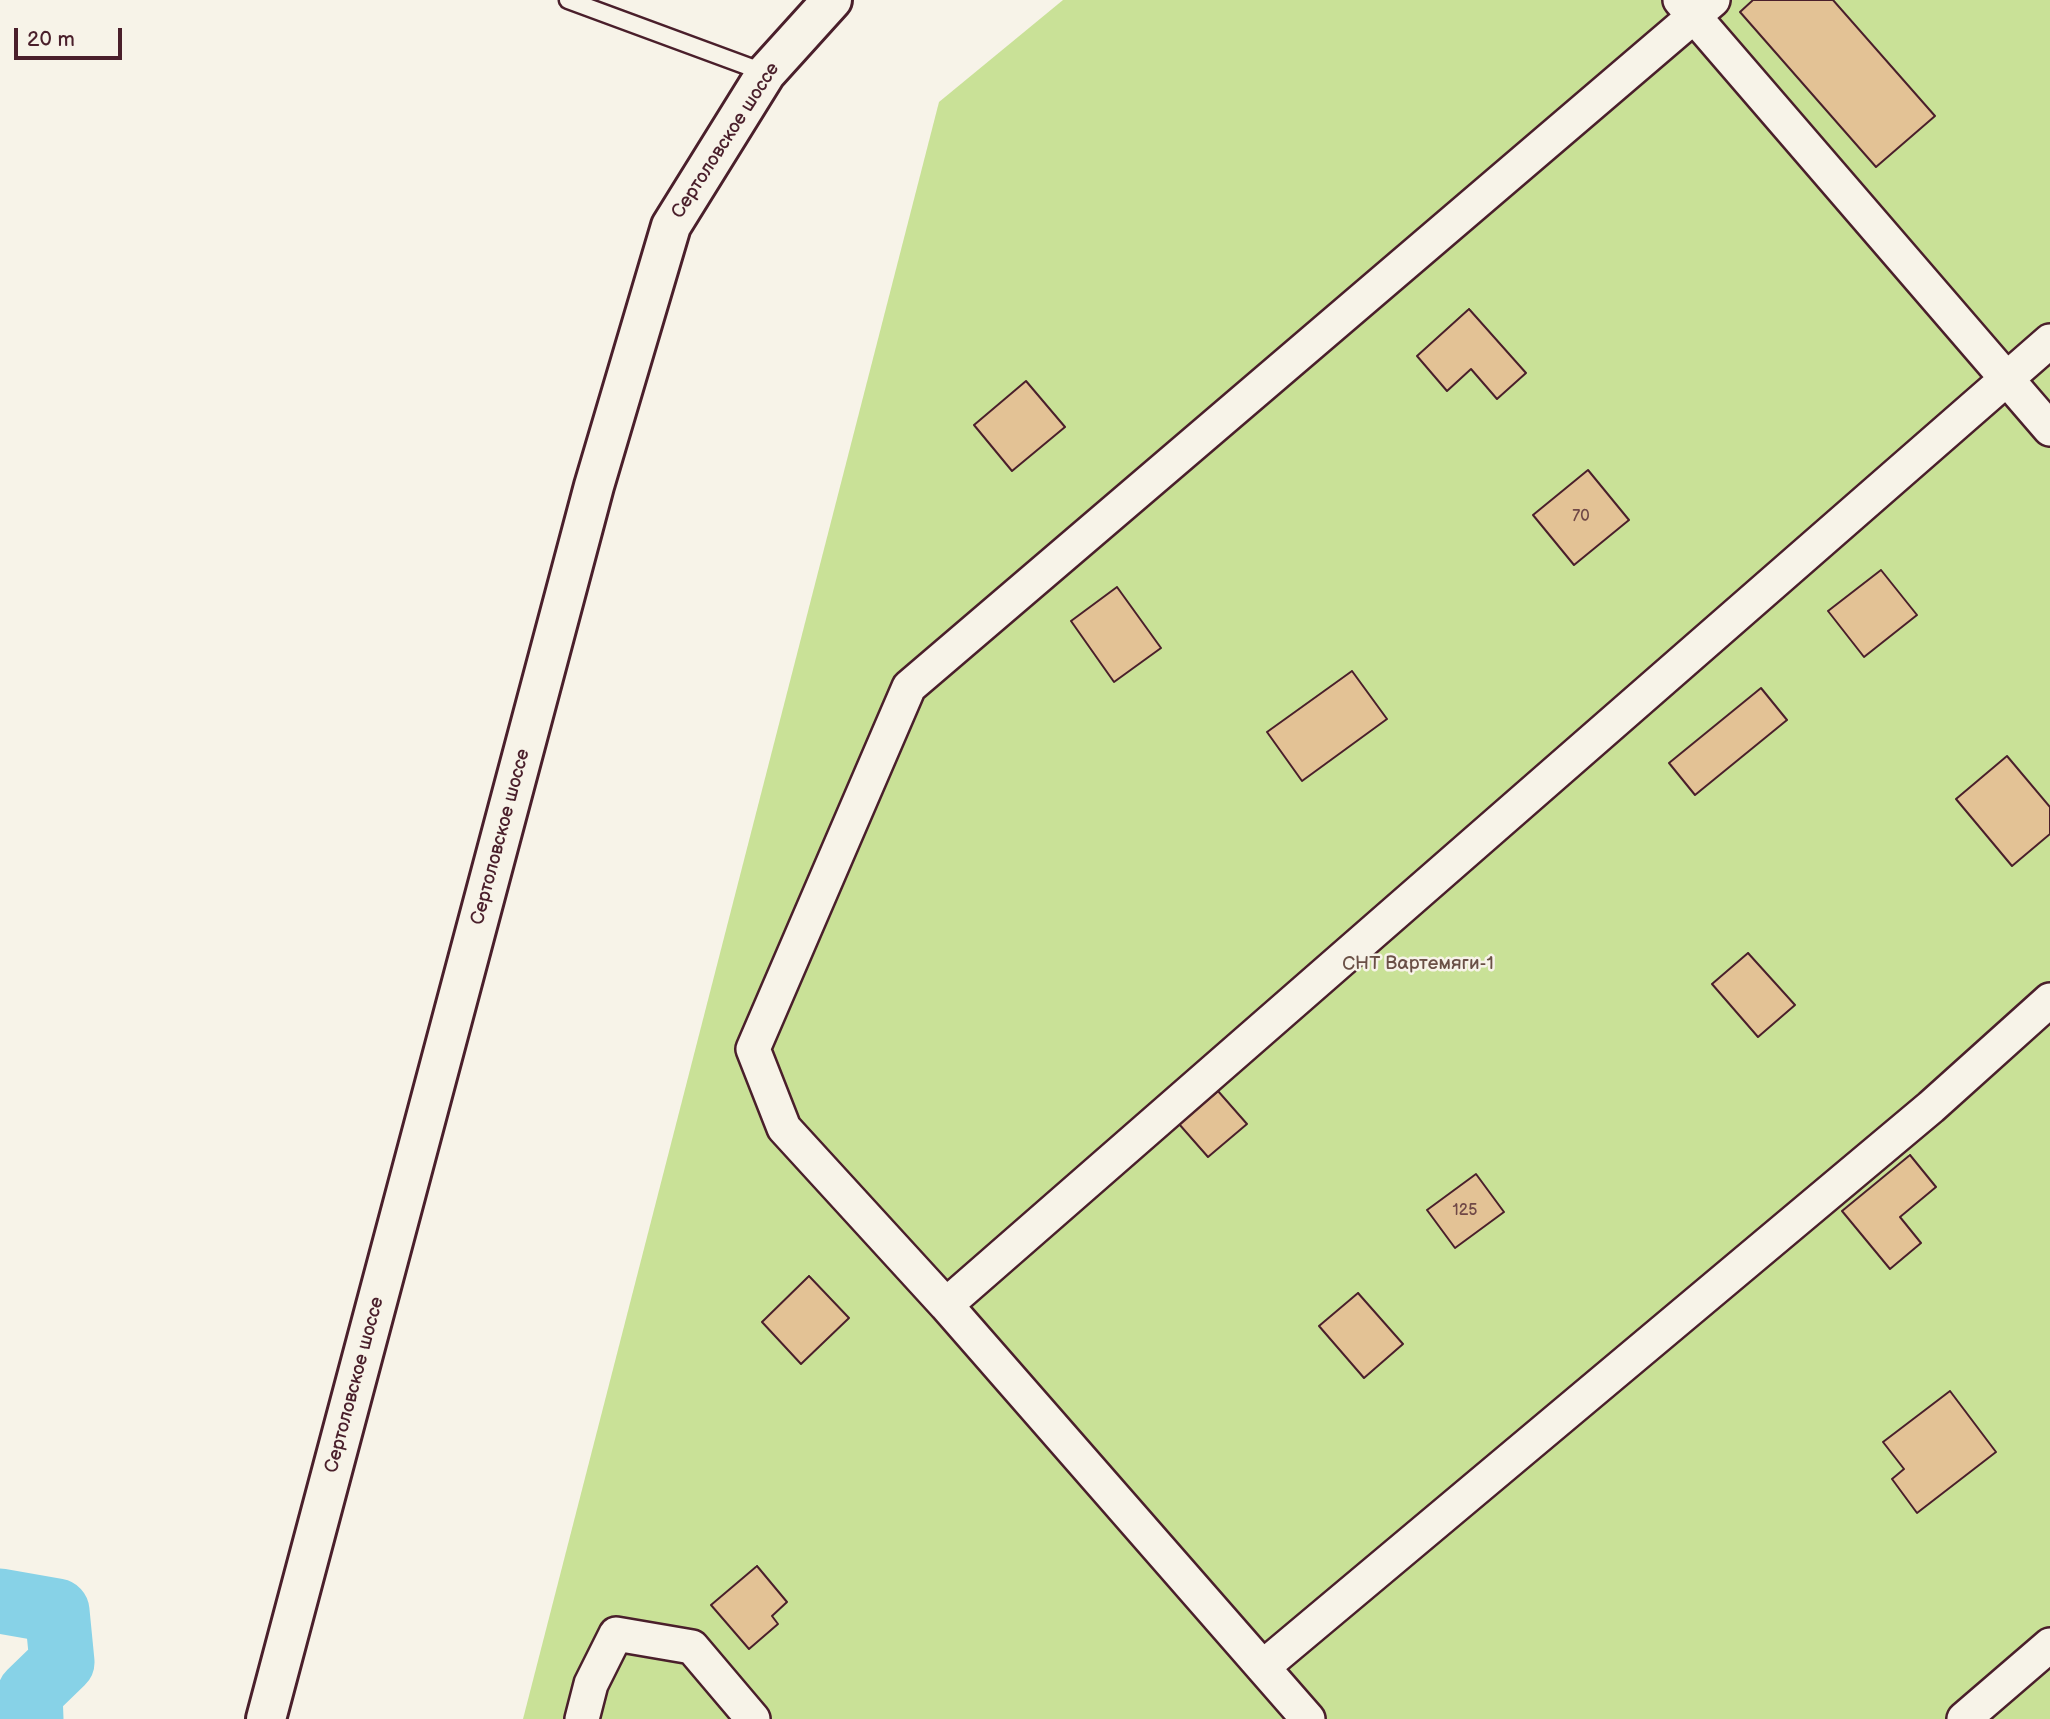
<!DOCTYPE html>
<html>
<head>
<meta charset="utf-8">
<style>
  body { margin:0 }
  #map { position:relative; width:2050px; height:1719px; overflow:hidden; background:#f7f3e8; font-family:"Balsamiq Sans",sans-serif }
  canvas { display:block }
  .scale { position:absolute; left:14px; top:28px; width:108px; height:32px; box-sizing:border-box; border:4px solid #4a1f2b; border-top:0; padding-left:9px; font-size:21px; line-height:24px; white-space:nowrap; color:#4a1f2b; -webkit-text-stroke:5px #f7f3e8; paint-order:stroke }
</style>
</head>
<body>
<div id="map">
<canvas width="2050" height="1719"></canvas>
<div class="scale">20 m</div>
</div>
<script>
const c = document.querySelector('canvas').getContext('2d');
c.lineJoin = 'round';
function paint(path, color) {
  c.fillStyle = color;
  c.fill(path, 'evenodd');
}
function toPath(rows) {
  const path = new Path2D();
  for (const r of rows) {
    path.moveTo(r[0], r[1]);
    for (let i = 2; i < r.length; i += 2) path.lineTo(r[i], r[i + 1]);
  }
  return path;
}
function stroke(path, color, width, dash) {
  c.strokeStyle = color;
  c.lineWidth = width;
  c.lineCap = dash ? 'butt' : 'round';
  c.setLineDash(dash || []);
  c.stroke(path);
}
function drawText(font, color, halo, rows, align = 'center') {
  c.font = font + ' "Balsamiq Sans",sans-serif';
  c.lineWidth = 5;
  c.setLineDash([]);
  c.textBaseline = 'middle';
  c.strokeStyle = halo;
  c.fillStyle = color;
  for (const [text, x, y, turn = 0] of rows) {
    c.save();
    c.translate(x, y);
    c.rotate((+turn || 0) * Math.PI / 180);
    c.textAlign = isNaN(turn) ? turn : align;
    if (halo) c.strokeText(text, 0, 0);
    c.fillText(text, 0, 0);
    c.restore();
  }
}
const green = toPath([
  [1063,0,2050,0,2050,1719,523,1719,939,102]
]);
const river = toPath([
  [0,1601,57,1611,62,1662,30,1693,31,1719]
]);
const building = toPath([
  [1753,0,1833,0,1935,116,1876,167,1740,12,1753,0],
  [1469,309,1526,373,1497,399,1471,369,1447,391,1417,356,1469,309],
  [1026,381,1065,427,1012,471,974,425,1026,381],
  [1588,470,1629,520,1574,565,1533,515,1588,470],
  [1881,570,1917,615,1864,657,1828,611,1881,570],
  [1117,587,1161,648,1114,682,1071,621,1117,587],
  [1352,671,1387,719,1302,781,1267,732,1352,671],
  [1761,688,1787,720,1695,795,1669,763,1761,688],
  [2007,756,2050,807,2050,834,2012,866,1956,799,2007,756],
  [1748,953,1795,1005,1758,1037,1712,984,1748,953],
  [1218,1091,1247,1124,1208,1157,1179,1124,1218,1091],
  [1910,1155,1936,1187,1900,1217,1921,1243,1890,1269,1842,1211,1910,1155],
  [1476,1174,1504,1212,1455,1248,1427,1210,1476,1174],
  [809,1276,849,1318,801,1364,762,1322,809,1276],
  [1358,1293,1403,1344,1364,1378,1319,1326,1358,1293],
  [1950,1391,1996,1452,1917,1513,1892,1479,1904,1469,1883,1442,1950,1391],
  [757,1566,787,1602,772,1616,778,1624,749,1649,711,1605,757,1566]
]);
const lane = toPath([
  [568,0,766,73]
]);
const street = toPath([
  [1680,0,2050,429],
  [946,1305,2050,341],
  [1263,1667,1931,1107,2050,1000],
  [582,1719,591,1684,616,1634,692,1647,753,1719],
  [1308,1719,946,1305,784,1128,753,1049,909,687,1713,0],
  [1964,1719,2050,1645]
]);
const secondary = toPath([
  [266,1719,594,486,671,226,766,73,832,0]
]);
const numberNames = [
  ["70",1581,517],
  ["125",1465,1211]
];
const streetNames = [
  ["Сертоловское шоссе",726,141,-57],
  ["Сертоловское шоссе",501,837,-75],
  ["Сертоловское шоссе",355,1385,-75]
];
const parkNames = [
  ["СНТ Вартемяги-1",1418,964]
];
paint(green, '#c9e197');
stroke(river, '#87d2e7', 65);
paint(building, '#e3c295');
stroke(building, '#4a1f2b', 2);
stroke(lane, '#4a1f2b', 21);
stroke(street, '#4a1f2b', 38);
stroke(secondary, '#4a1f2b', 44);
stroke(lane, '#f7f3e8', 16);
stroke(street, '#f7f3e8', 33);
stroke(secondary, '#f7f3e8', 38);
drawText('16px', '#704846', null, numberNames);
drawText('19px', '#4a1f2b', '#f7f3e8', streetNames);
drawText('19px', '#6a5046', '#f7f3e8', parkNames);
</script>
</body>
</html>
